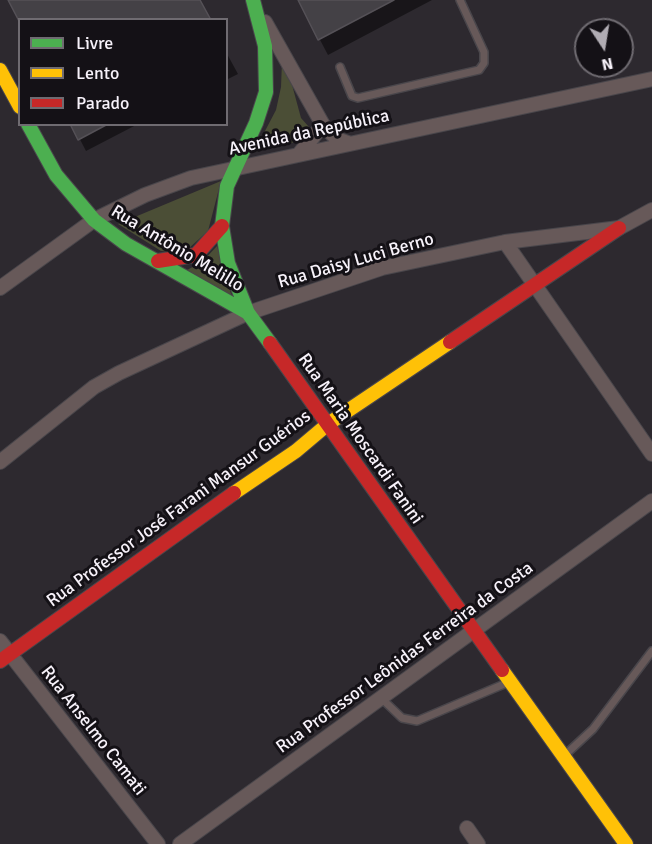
<!DOCTYPE html>
<html>
<head>
<meta charset="utf-8">
<style>
  body { margin:0 }
  #map { position:relative; width:652px; height:844px; overflow:hidden; background:#2d292f; font-family:Signika,sans-serif }
  canvas { display:block }
  .legend { position:absolute; left:18px; top:18px; width:210px; height:108px; box-sizing:border-box; background:#141116; border:2px solid #6f6b71; margin:0; padding:8px 10px; list-style:none; font-size:18px; color:#f7f2fa }
  .legend li { display:flex; align-items:center; gap:12px; height:30px }
  .legend b { width:30px; border:2px solid #6f6b71 }
  .north { position:absolute; left:574px; top:18px; width:60px; height:60px; box-sizing:border-box; background:#141116; border:2px solid #6f6b71; border-radius:50%; rotate:168deg; font-size:16px; font-weight:700; line-height:24px; text-align:center; color:#f7f2fa }
  .north::after { content:''; display:block; margin:auto; width:21px; height:27px; background:#b0acb3; clip-path:polygon(50% 0,100% 100%,50% 72%,0 100%) }
</style>
</head>
<body>
<div id="map">
<canvas width="652" height="844"></canvas>
<ul class="legend">
<li><b style="height:8px;background:#4caf50"></b>Livre</li>
<li><b style="height:8px;background:#ffc107"></b>Lento</li>
<li><b style="height:8px;background:#c62828"></b>Parado</li>
</ul>
<div class="north">N</div>
</div>
<script>
const c = document.querySelector('canvas').getContext('2d');
c.lineJoin = 'round';
function paint(path, color) {
  c.fillStyle = color;
  c.fill(path, 'evenodd');
}
function toPath(rows) {
  const path = new Path2D();
  for (const r of rows) {
    path.moveTo(r[0], r[1]);
    for (let i = 2; i < r.length; i += 2) path.lineTo(r[i], r[i + 1]);
  }
  return path;
}
function stroke(path, color, width, dash) {
  c.strokeStyle = color;
  c.lineWidth = width;
  c.lineCap = dash ? 'butt' : 'round';
  c.setLineDash(dash || []);
  c.stroke(path);
}
function drawText(font, color, halo, rows, align = 'center') {
  c.font = font + ' Signika,sans-serif';
  c.lineWidth = 6;
  c.setLineDash([]);
  c.textBaseline = 'middle';
  c.strokeStyle = halo;
  c.fillStyle = color;
  for (const [text, x, y, turn = 0] of rows) {
    c.save();
    c.translate(x, y);
    c.rotate((+turn || 0) * Math.PI / 180);
    c.textAlign = isNaN(turn) ? turn : align;
    if (halo) c.strokeText(text, 0, 0);
    c.fillText(text, 0, 0);
    c.restore();
  }
}
const green = toPath([
  [282,61,291,81,301,118,309,127,302,138,295,142,254,152,276,110,281,87],
  [221,181,208,231,188,249,173,252,161,251,118,224],
  [217,246,232,297,187,270,202,262]
]);
const shadow = toPath([
  [299,0,432,0,328,55],
  [226,52,238,74,226,80],
  [72,124,138,124,86,151]
]);
const building = toPath([
  [8,0,200,0,211,20,20,20,20,23,8,0],
  [298,0,394,0,318,40,298,0],
  [70,124,108,124,78,140,70,124]
]);
const lane = toPath([
  [340,67,352,96,358,98,479,70,484,63,484,52,460,0],
  [381,698,402,718,417,721,509,682],
  [565,755,593,729,652,651]
]);
const street = toPath([
  [265,22,323,125,337,139,348,143],
  [299,154,323,125],
  [505,242,652,454],
  [0,288,94,220,145,195,191,178,652,79],
  [0,462,94,387,119,373,248,313,382,268,505,242,619,228,652,210],
  [0,641,158,844],
  [467,828,478,844],
  [180,844,652,501]
]);
const fast = toPath([
  [253,0,265,46,266,92,256,123,227,186,222,226,228,263,248,313,270,343],
  [28,124,56,175,94,220,126,244,248,313]
]);
const slow = toPath([
  [0,70,20,107],
  [234,493,296,451,328,424,450,342],
  [502,670,626,844]
]);
const jam = toPath([
  [158,261,196,255,222,226],
  [450,342,619,228],
  [270,343,502,670],
  [0,661,234,493]
]);
const streetNames = [
  ["Avenida da República",309,133,-12],
  ["Rua Antônio Melillo",177,249,31],
  ["Rua Daisy Luci Berno",356,261,-16],
  ["Rua Maria Moscardi Fanini",360,439,55],
  ["Rua Professor José Farani Mansur Guérios",179,509,-36],
  ["Rua Professor Leônidas Ferreira da Costa",405,658,-36],
  ["Rua Anselmo Camati",93,731,52]
];
paint(green, '#4b4e36');
paint(shadow, '#0007');
paint(building, '#444146');
stroke(building, '#555157', 1.5);
stroke(lane, '#49464b', 10);
stroke(street, '#49464b', 16);
stroke(fast, '#49464b', 16);
stroke(slow, '#49464b', 16);
stroke(jam, '#49464b', 16);
stroke(lane, '#675959', 7);
stroke(street, '#675959', 14);
stroke(fast, '#4caf50', 14);
stroke(slow, '#ffc107', 14);
stroke(jam, '#c62828', 14);
drawText('18px', '#f7f2fa', '#141116', streetNames);
</script>
</body>
</html>
